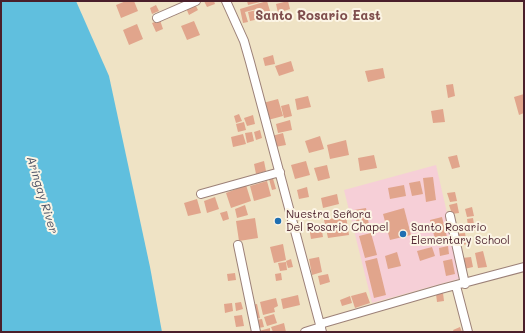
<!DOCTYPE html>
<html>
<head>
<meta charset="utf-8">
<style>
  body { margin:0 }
  #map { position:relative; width:525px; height:333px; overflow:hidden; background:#efe3c5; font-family:Mali,sans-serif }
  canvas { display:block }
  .frame { position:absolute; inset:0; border:2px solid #4a1f2b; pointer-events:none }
</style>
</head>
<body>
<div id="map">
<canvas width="525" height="333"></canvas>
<div class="frame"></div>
</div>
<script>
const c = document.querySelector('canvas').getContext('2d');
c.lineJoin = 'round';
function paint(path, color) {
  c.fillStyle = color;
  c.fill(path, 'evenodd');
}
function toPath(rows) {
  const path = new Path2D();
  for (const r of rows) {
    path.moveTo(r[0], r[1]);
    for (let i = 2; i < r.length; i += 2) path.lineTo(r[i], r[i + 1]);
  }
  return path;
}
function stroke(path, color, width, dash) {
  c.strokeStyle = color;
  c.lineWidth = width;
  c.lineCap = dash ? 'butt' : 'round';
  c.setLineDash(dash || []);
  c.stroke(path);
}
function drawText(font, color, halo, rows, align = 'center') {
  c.font = font + ' Mali,sans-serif';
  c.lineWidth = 4;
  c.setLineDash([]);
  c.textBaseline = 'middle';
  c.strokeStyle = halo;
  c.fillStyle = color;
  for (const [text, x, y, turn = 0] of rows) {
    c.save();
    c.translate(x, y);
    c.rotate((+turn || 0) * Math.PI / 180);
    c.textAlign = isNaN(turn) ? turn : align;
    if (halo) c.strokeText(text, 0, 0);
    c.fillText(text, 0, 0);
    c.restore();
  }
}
const built = toPath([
  [436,165,462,278,372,303,344,190]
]);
const water = toPath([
  [1,1,76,1,109,76,150,267,162,332,1,332]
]);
const building = toPath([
  [126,1,134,1,138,11,121,18,116,5],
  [204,1,214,1,215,4,207,7],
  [247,1,260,1,260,2,248,5],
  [267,1,270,11,259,14,257,9,245,12,248,22,243,23,240,9],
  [288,1,290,9,278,13,276,4],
  [195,4,198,10,189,15,186,8],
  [156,5,159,11,152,14,150,8],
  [257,10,259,19,250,21,248,12],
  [160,20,163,29,156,32,152,23],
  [194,21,200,35,187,40,181,26],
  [137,24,143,39,129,45,123,30],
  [273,55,275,64,265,66,263,58],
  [291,61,294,71,279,76,275,66],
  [383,68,385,78,368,82,365,71],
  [453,84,455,96,448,98,446,85],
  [524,94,524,113,519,115,514,97],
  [308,96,311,107,297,110,295,99],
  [278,99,283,116,268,120,263,103],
  [289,104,292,116,284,118,281,106],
  [443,109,445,122,433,123,431,111],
  [239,114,242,121,236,123,234,116],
  [253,115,255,124,247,126,244,118],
  [290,120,292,130,278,133,276,124],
  [244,122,246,130,238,132,236,124],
  [260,130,262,138,256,140,254,132],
  [252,132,254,141,247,143,245,133],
  [283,133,286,145,275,147,272,136],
  [243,134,246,144,233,147,231,137],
  [320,136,324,149,309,153,305,141],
  [346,140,349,155,330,159,327,145],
  [374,155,377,168,360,171,358,158],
  [457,155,460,167,452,169,448,157],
  [264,161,266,171,256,174,254,164],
  [306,161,310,175,295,179,291,165],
  [327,165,330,178,318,181,314,168],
  [272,175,276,189,272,190,269,179],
  [433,177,436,200,426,202,423,178],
  [267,181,271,196,254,201,250,186],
  [420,181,423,194,412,196,409,183],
  [246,185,251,201,231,208,226,193],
  [404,185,406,196,390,199,388,188],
  [307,187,309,197,299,199,297,190],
  [455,192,457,201,450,202,447,193],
  [337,194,339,204,323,208,321,198],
  [215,197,219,209,207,213,204,201],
  [197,199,201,213,188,216,184,203],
  [457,203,459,213,452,214,449,205],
  [245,205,248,215,237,218,235,209],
  [472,207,474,216,467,217,465,209],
  [366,208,369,225,358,228,354,210],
  [404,208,411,235,390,240,383,214],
  [227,211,229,219,223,221,220,213],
  [346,216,349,235,328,238,324,220],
  [442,217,448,241,436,243,430,220],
  [255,218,258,238,239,241,236,221],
  [473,218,475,231,469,232,467,219],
  [321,225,323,237,311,239,309,227],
  [371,233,377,255,365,258,359,236],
  [465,233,467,244,458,246,455,234],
  [283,244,286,260,274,263,270,247],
  [448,246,449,254,440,256,439,248],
  [432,247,435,256,420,261,417,251],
  [483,251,487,267,478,268,475,253],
  [397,252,401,266,388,269,385,256],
  [319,257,322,272,312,275,309,259],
  [471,257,473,267,464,269,462,258],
  [377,258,386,295,374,298,365,261],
  [291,259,293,267,288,268,286,261],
  [452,259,455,274,446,276,443,261],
  [286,262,287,270,280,271,278,263],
  [235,273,236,280,228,281,227,274],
  [281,273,282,280,276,281,275,274],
  [328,274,330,282,320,285,318,276],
  [366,292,370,303,355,308,351,296],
  [443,293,444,301,437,302,436,294],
  [298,295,300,305,283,309,281,299],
  [350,296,352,303,342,306,340,300],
  [276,298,278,306,274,308,275,312,263,315,260,302],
  [241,302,243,309,236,311,235,303],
  [232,303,233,311,225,313,224,304],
  [257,304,260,318,255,319,251,305],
  [274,314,277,323,267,326,264,317],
  [242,315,244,326,236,327,234,316],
  [262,319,264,327,258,328,256,320],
  [284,323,286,332,273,332,271,327],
  [460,327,462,332,454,332,453,330],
  [270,328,270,332,260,332,259,331]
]);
const minor = toPath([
  [226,1,244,41,250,62,322,332],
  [157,18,196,1],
  [201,194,280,172],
  [450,216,465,284],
  [238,245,256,332],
  [456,286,468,332],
  [320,324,441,289,524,267],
  [305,332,321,327]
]);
const markers = [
  [278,221,4,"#1f6fb2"],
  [403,234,4,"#1f6fb2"]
];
const poiNames = [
  ["Nuestra Señora",286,215],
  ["Del Rosario Chapel",286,228],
  ["Santo Rosario",411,228],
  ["Elementary School",411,241]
];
const waterNames = [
  ["Aringay River",42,195,73]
];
const quarterNames = [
  ["Santo Rosario East",318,16]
];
paint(built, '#f6cfd7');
paint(water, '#60bfde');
paint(building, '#e1a58c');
stroke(minor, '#9c8178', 10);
stroke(minor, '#fff', 8);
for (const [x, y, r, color] of markers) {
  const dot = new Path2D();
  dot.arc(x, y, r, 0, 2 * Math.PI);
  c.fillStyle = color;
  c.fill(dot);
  stroke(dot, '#fcf5e5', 1.5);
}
drawText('11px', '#4a1f2b', '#fcf5e5', poiNames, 'left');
drawText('italic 12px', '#52576a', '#fcf5e5', waterNames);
drawText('bold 13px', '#7f4e4d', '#fcf5e5', quarterNames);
</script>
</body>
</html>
